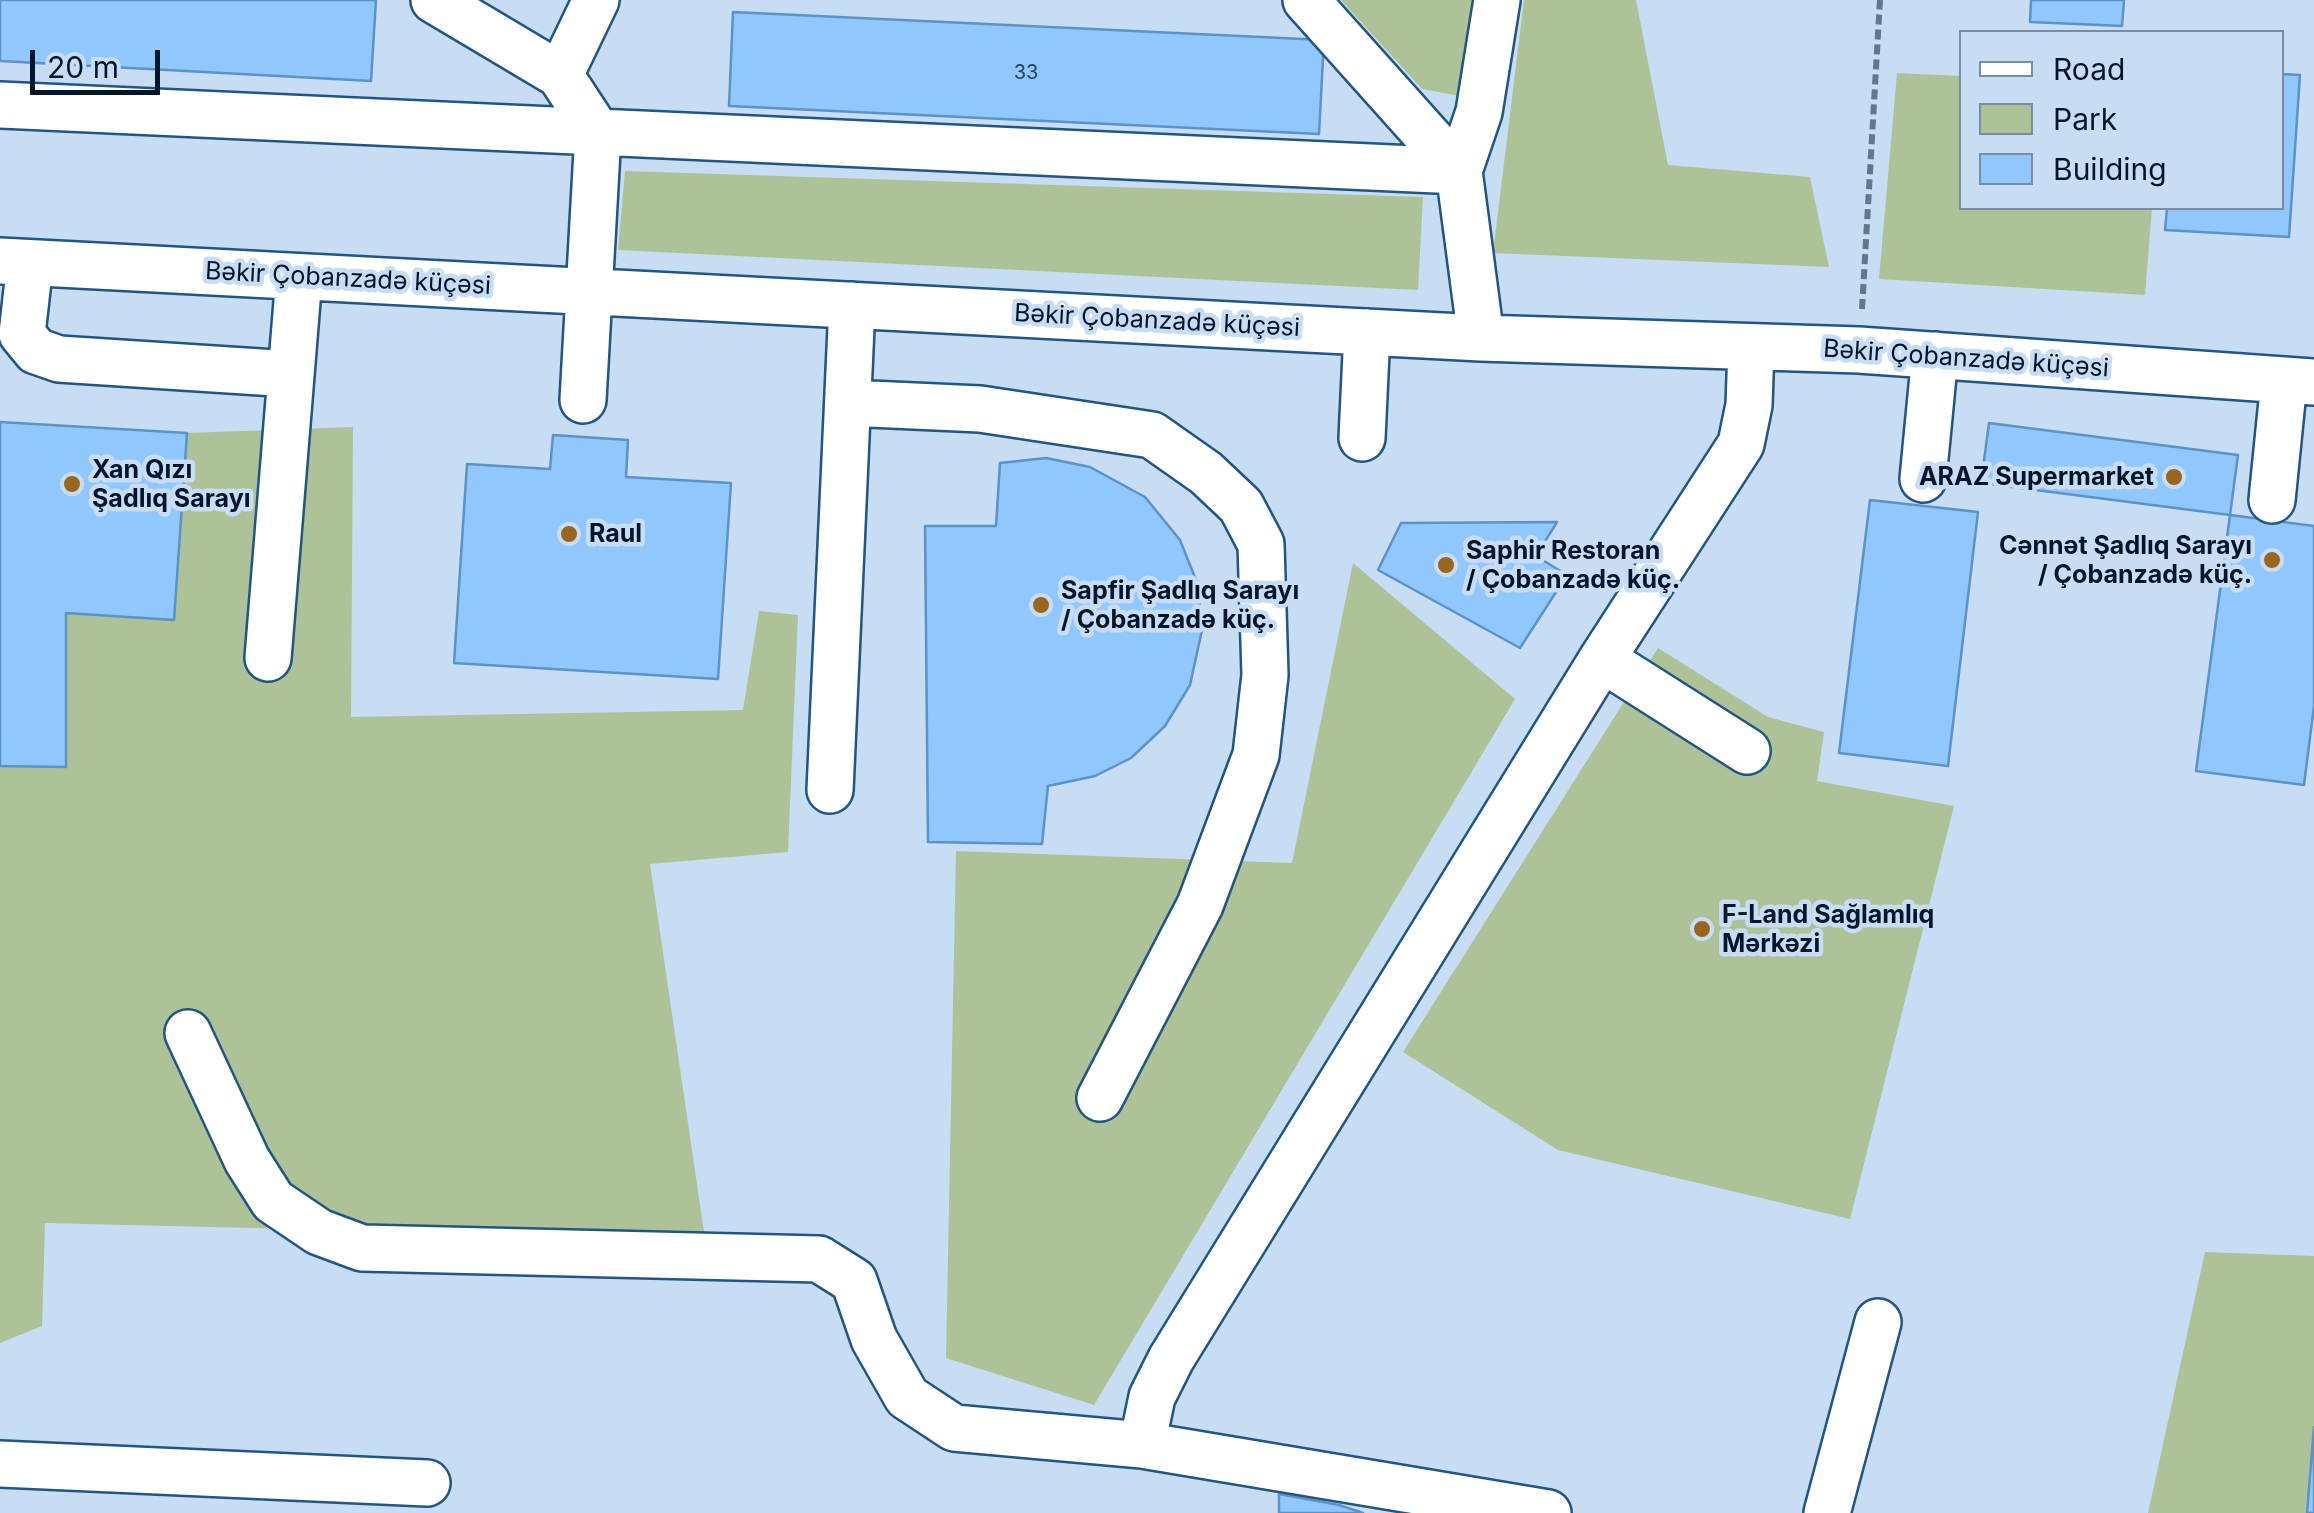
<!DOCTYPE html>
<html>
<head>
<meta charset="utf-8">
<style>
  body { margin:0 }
  #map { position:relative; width:2314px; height:1513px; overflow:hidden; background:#c7ddf3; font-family:Inter,sans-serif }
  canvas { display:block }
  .legend { position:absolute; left:1959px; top:30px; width:325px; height:180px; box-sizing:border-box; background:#c7ddf3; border:2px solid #788da3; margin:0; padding:12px 18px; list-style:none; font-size:30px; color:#02162a }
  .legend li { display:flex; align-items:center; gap:20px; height:50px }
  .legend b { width:50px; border:2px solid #788da3 }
  .scale { position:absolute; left:30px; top:50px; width:130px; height:45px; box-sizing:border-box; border:5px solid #02162a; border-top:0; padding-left:12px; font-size:30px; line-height:35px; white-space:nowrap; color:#02162a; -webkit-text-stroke:8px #c7ddf3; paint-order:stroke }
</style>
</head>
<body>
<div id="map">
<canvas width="2314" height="1513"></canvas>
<ul class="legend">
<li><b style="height:12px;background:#fff"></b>Road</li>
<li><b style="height:28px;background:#adc297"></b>Park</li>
<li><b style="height:28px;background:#90c7fd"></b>Building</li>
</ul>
<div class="scale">20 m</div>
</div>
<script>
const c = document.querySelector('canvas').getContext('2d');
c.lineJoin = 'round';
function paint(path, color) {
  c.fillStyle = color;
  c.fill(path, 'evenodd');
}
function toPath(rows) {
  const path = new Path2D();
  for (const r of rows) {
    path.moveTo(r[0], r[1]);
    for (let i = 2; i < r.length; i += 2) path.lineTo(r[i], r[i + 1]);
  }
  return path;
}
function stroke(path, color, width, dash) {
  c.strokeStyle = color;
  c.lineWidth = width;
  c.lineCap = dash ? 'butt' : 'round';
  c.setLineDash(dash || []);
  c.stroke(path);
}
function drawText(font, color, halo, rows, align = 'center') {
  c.font = font + ' Inter,sans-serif';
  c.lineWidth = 9;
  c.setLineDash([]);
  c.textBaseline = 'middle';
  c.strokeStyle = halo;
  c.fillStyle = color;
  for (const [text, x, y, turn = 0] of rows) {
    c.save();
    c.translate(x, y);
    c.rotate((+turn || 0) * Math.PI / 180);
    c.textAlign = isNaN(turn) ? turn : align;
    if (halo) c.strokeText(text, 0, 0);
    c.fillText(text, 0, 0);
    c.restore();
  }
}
const green = toPath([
  [1341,0,1480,0,1465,97,1422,89],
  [1524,0,1636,0,1668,165,1810,177,1829,267,1493,253],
  [1897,73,1961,76,1962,208,2152,208,2145,295,1879,279],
  [625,171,1423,197,1418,290,618,250],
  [353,427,351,717,743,710,759,611,798,615,788,852,650,864,705,1239,45,1223,42,1326,0,1343,0,766,66,766,66,613,174,620,187,433],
  [1353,563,1515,699,1094,1405,946,1358,956,851,1292,863],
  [1658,648,1768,717,1824,732,1817,781,1954,806,1850,1219,1558,1150,1403,1052],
  [2205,1252,2314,1256,2314,1428,2307,1513,2148,1513]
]);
const building = toPath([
  [0,0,376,0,371,81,0,61,0,0],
  [2031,0,2124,0,2122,26,2030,22,2031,0],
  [733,12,1324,40,1319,134,729,106,733,12],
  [2282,74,2300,75,2289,237,2165,230,2167,208,2282,208,2282,74],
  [0,422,187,433,174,620,66,613,66,767,0,766,0,422],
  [1989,423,2238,455,2230,515,1981,483,1989,423],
  [553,435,628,440,626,477,731,483,718,679,454,663,467,464,550,469,553,435],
  [1046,458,1090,467,1145,497,1180,540,1198,585,1202,630,1190,685,1165,726,1131,758,1095,776,1048,786,1042,844,928,842,925,526,996,526,1000,463,1046,458],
  [1870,500,1978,512,1948,766,1839,753,1870,500],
  [2230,515,2314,526,2314,706,2304,785,2196,771,2230,515],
  [1557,522,1536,556,1567,575,1520,648,1378,570,1401,523,1557,522],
  [2314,1427,2314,1513,2307,1513,2314,1427],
  [1279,1494,1339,1505,1363,1513,1279,1513,1279,1494]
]);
const path = toPath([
  [1862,309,1880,0]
]);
const minor = toPath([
  [434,0,560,75,598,133,583,400],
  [560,75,596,0],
  [0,105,1459,171,1306,0],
  [0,261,1481,338,1859,350,2314,382],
  [30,263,22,334,36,351,59,359,291,374],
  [1481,338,1459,171,1479,112,1497,0],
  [848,403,980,409,1152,435,1206,473,1241,506,1261,544,1265,675,1256,755,1200,905,1100,1098],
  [1362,438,1367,332],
  [1923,479,1935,355],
  [2272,500,2284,381],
  [268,658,299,277],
  [1602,659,1747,751],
  [830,790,852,305],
  [188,1033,247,1160,273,1201,319,1232,362,1248,819,1259,854,1281,874,1339,907,1397,954,1428,1142,1445,1548,1513],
  [1142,1445,1152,1397,1171,1359,1602,659,1741,444,1749,405,1751,347],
  [0,1464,427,1483],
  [1827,1513,1878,1322]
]);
const markers = [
  [2174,477,10,"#9a651d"],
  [72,484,10,"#9a651d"],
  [569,534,10,"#9a651d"],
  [2272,560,10,"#9a651d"],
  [1446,565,10,"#9a651d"],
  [1041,605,10,"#9a651d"],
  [1702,929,10,"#9a651d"]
];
const numberNames = [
  ["33",1026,73]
];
const streetNames = [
  ["Bəkir Çobanzadə küçəsi",348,279,3],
  ["Bəkir Çobanzadə küçəsi",1157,321,3],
  ["Bəkir Çobanzadə küçəsi",1966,359,4]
];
const poiNames = [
  ["Xan Qızı",92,470],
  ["Şadlıq Sarayı",92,499],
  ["ARAZ Supermarket",2154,477,"right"],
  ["Raul",589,534],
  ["Cənnət Şadlıq Sarayı",2252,546,"right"],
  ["/ Çobanzadə küç.",2252,575,"right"],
  ["Saphir Restoran",1466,551],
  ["/ Çobanzadə küç.",1466,580],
  ["Sapfir Şadlıq Sarayı",1061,591],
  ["/ Çobanzadə küç.",1061,620],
  ["F-Land Sağlamlıq",1722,915],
  ["Mərkəzi",1722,944]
];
paint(green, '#adc297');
paint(building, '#90c7fd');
stroke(building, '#5d92c6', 2.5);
stroke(minor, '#205584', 50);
stroke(path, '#62778c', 6, [10, 5]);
stroke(minor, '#fff', 45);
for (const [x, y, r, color] of markers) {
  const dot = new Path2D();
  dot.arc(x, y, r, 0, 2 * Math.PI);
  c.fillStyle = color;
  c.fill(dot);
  stroke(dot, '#c7ddf3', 4);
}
drawText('20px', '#26425f', null, numberNames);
drawText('25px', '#02162a', '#c7ddf3', streetNames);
drawText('bold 25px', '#02162a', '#c7ddf3', poiNames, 'left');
</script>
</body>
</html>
